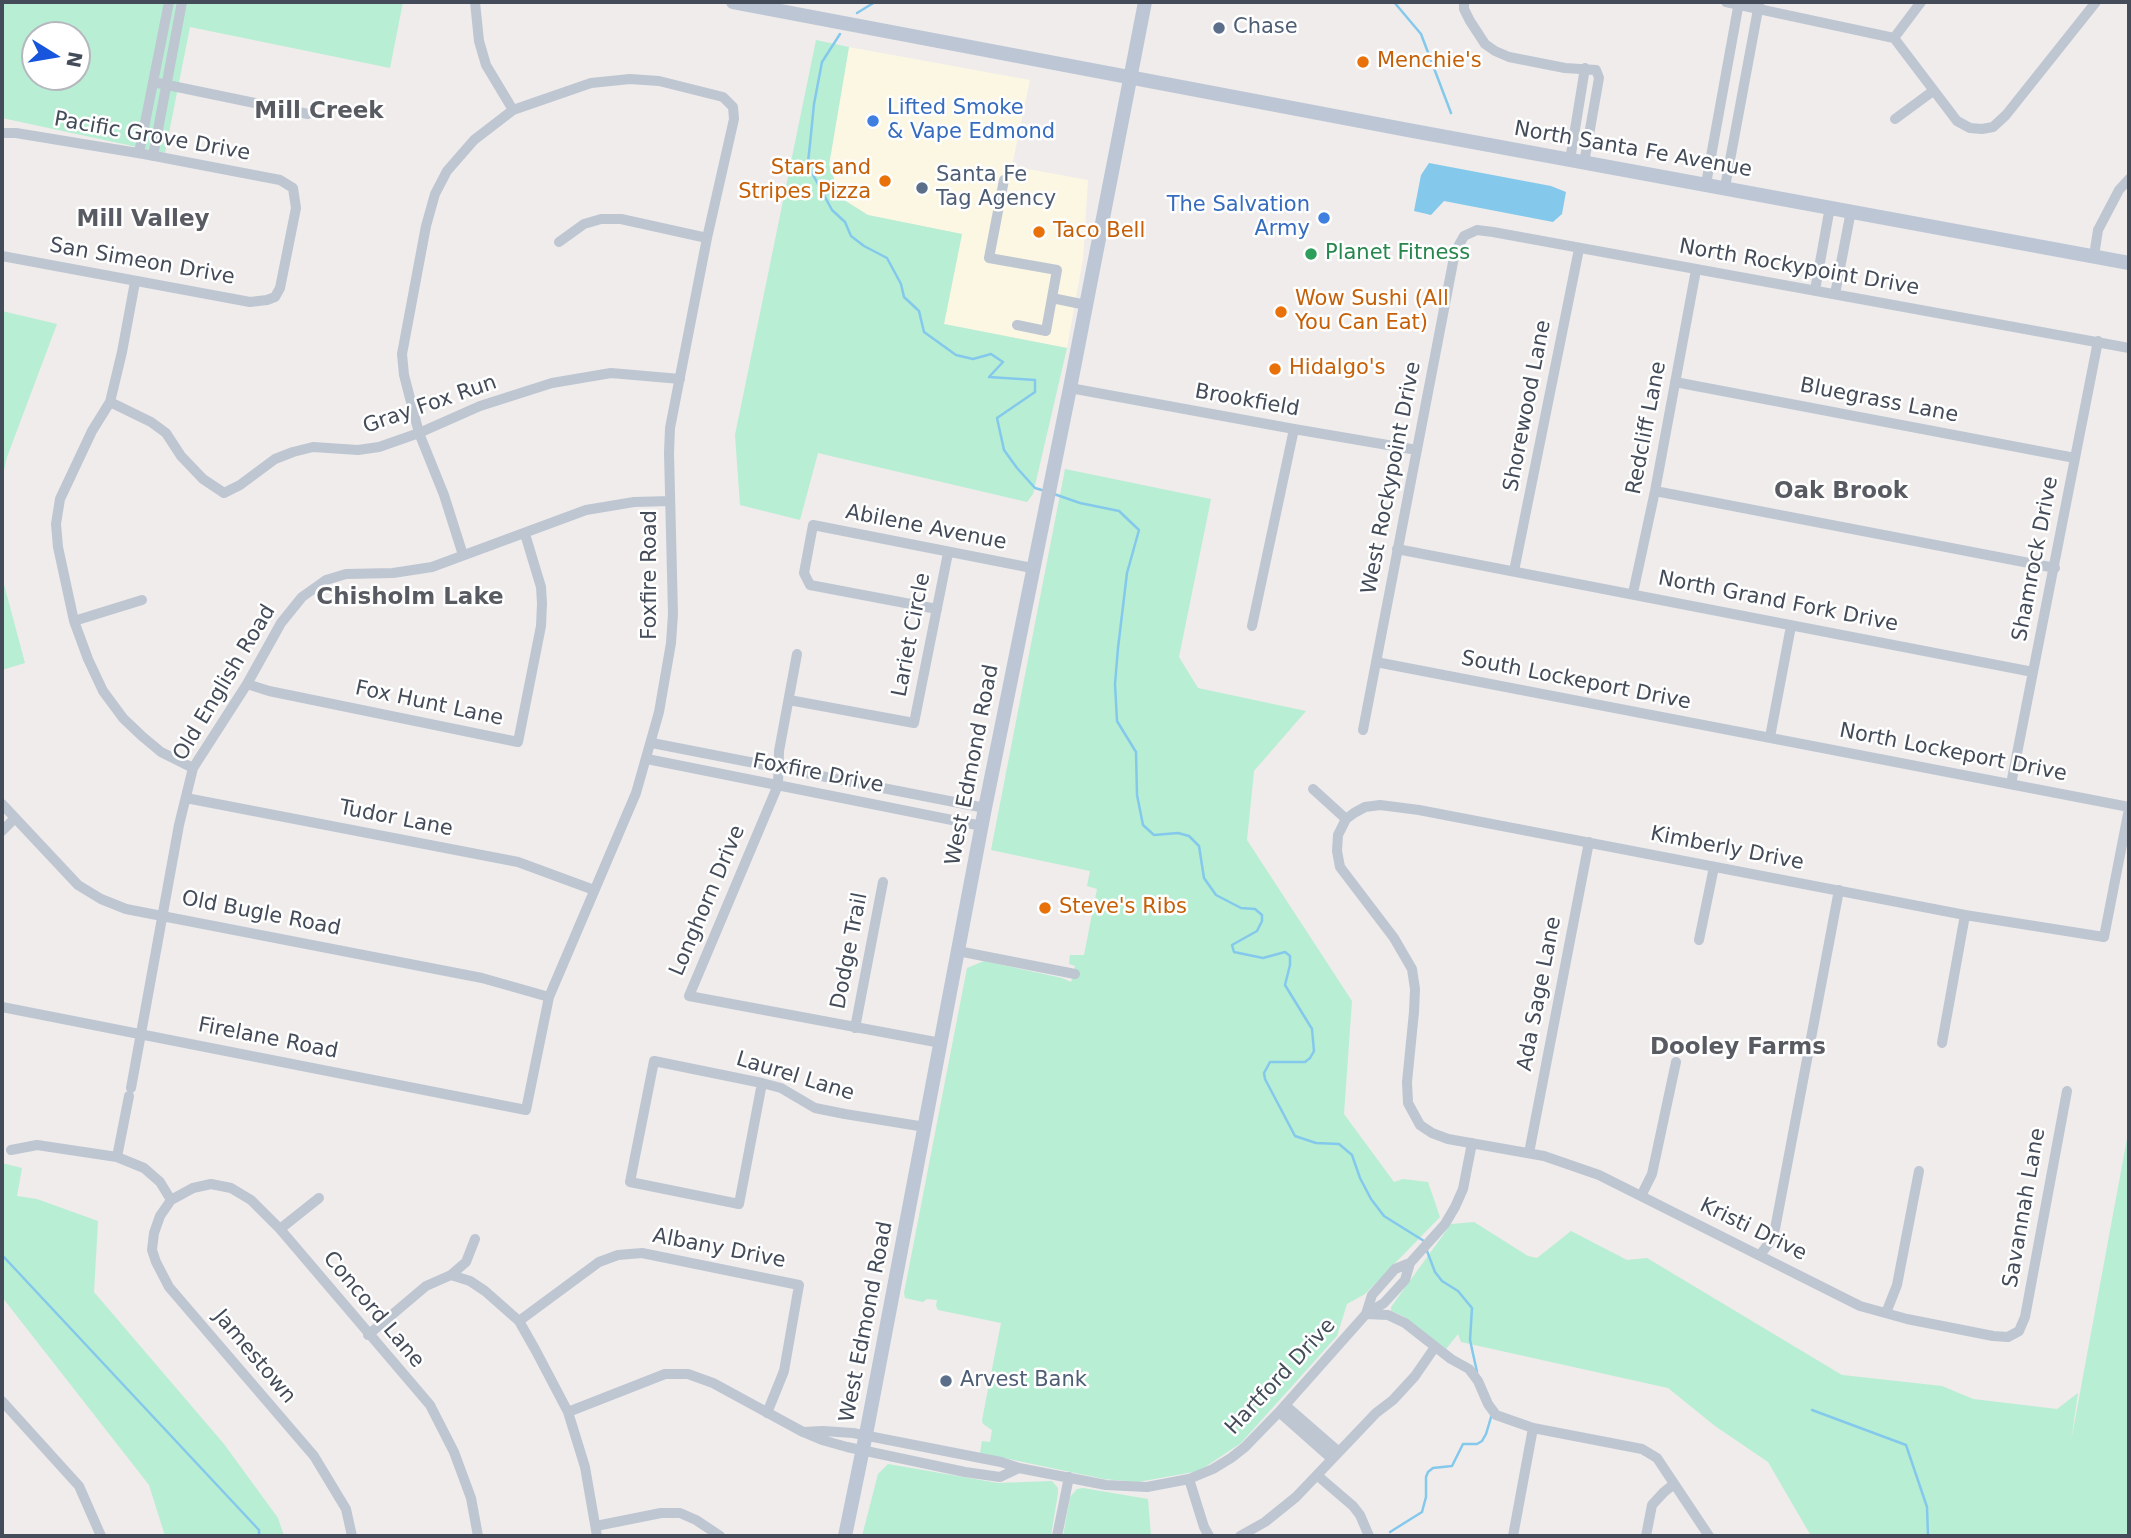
<!DOCTYPE html>
<html>
<head>
<meta charset="utf-8">
<style>
  body { margin:0 }
  #map { position:relative; width:2131px; height:1538px; overflow:hidden; background:#efeceb; font-family:"DejaVu Sans",sans-serif }
  canvas { display:block }
  .frame { position:absolute; inset:0; border:4px solid #444c59; pointer-events:none }
  .north { position:absolute; left:21px; top:21px; width:70px; height:70px; box-sizing:border-box; background:#fff; border:2px solid #b4b7bd; border-radius:50%; rotate:101deg; font-size:19px; font-weight:700; line-height:28px; text-align:center; color:#444c59 }
  .north::after { content:''; display:block; margin:auto; width:24px; height:32px; background:#1755dd; clip-path:polygon(50% 0,100% 100%,50% 72%,0 100%) }
</style>
</head>
<body>
<div id="map">
<canvas width="2131" height="1538"></canvas>
<div class="frame"></div>
<div class="north">N</div>
</div>
<script>
const c = document.querySelector('canvas').getContext('2d');
c.lineJoin = 'round';
function paint(path, color) {
  c.fillStyle = color;
  c.fill(path, 'evenodd');
}
function toPath(rows) {
  const path = new Path2D();
  for (const r of rows) {
    path.moveTo(r[0], r[1]);
    for (let i = 2; i < r.length; i += 2) path.lineTo(r[i], r[i + 1]);
  }
  return path;
}
function stroke(path, color, width, dash) {
  c.strokeStyle = color;
  c.lineWidth = width;
  c.lineCap = dash ? 'butt' : 'round';
  c.setLineDash(dash || []);
  c.stroke(path);
}
function drawText(font, color, halo, rows, align = 'center') {
  c.font = font + ' "DejaVu Sans",sans-serif';
  c.lineWidth = 5;
  c.setLineDash([]);
  c.textBaseline = 'middle';
  c.strokeStyle = halo;
  c.fillStyle = color;
  for (const [text, x, y, turn = 0] of rows) {
    c.save();
    c.translate(x, y);
    c.rotate((+turn || 0) * Math.PI / 180);
    c.textAlign = isNaN(turn) ? turn : align;
    if (halo) c.strokeText(text, 0, 0);
    c.fillText(text, 0, 0);
    c.restore();
  }
}
const commercial = toPath([
  [849,47,1030,80,1012,166,1088,180,1083,259,1067,348,944,324,962,234,868,215,841,198,829,165]
]);
const green = toPath([
  [2,2,403,2,390,68,190,27,165,153,2,118],
  [35,35,77,35,77,77,35,77],
  [816,40,849,47,829,165,841,198,868,215,962,234,944,324,1067,348,1033,494,1027,502,818,453,800,520,740,505,735,435],
  [2,311,57,324,7,457,2,479],
  [1065,469,1211,499,1179,657,1198,688,1306,711,1254,771,1247,840,1352,1001,1344,1114,1394,1182,1403,1179,1428,1182,1440,1217,1365,1294,1347,1304,1337,1336,1241,1443,1199,1471,1138,1482,1104,1479,980,1453,982,1441,990,1442,992,1430,983,1424,982,1420,1001,1323,938,1310,936,1306,937,1300,927,1299,923,1302,905,1298,904,1293,967,968,984,961,1062,978,1071,982,1075,966,1069,964,1070,955,1084,955,1097,889,1087,886,1090,871,991,850],
  [2,577,25,663,2,670],
  [2129,1128,2129,1536,1811,1536,1768,1462,1715,1426,1668,1388,1461,1342,1458,1334,1446,1349,1403,1316,1391,1311,1391,1307,1451,1224,1474,1222,1528,1256,1537,1258,1571,1231,1627,1260,1647,1258,1842,1375,1942,1386,1973,1399,2057,1409,2078,1393,2071,1441],
  [2,1163,22,1168,17,1196,37,1199,98,1221,94,1292,224,1444,278,1518,284,1536,165,1536,149,1485,2,1297],
  [888,1464,998,1483,1052,1481,1058,1488,1058,1493,1051,1536,862,1536,878,1474],
  [1083,1488,1148,1499,1151,1536,1063,1536,1070,1497,1077,1489]
]);
const water = toPath([
  [1429,163,1551,186,1566,192,1562,214,1553,222,1444,201,1431,215,1414,211,1421,175]
]);
const stream = toPath([
  [1394,2,1421,34,1451,113],
  [857,13,875,2],
  [840,34,822,62,814,104,810,144,808,162,812,173,832,210,845,222,851,236,864,246,887,258,901,284,904,297,919,311,924,332,956,355,973,359,991,354,1003,362,989,377,1035,380,1035,392,997,418,1004,450,1017,468,1035,488,1045,491],
  [1054,494,1080,503,1119,511,1139,530,1127,573,1118,648,1115,684,1117,721,1136,752,1137,795,1143,825,1154,835,1178,833,1189,836,1199,846,1204,878,1216,895,1241,908,1255,909,1262,915,1262,921,1257,931,1232,945,1234,952,1263,958,1285,952,1290,956,1290,965,1285,985,1312,1029,1314,1051,1310,1058,1305,1062,1270,1062,1264,1073,1265,1079,1295,1136,1316,1143,1339,1144,1352,1155,1360,1178,1371,1199,1384,1216,1424,1241],
  [1427,1251,1435,1272,1442,1281,1458,1291,1472,1308,1470,1340,1477,1372],
  [2,1255,259,1530,259,1536],
  [1812,1410,1906,1445,1927,1507,1928,1536],
  [1390,1532,1422,1512,1426,1497,1426,1477,1428,1472,1433,1468,1452,1466,1463,1444,1477,1444,1482,1441,1486,1434,1492,1414]
]);
const minor = toPath([
  [475,2,479,41,486,65,513,110],
  [1464,2,1464,9,1470,21,1485,44,1495,51,1509,57,1565,68,1596,70,1599,78,1584,163],
  [1726,2,1894,38,1957,121,1970,128,1982,129,1993,127,2006,115,2096,2],
  [1894,38,1921,2],
  [153,82,308,114],
  [1895,119,1933,91],
  [2,133,16,133,144,154,280,180,293,188,296,208,280,288,275,297,267,300,250,302,2,256],
  [139,153,169,2],
  [153,156,182,2],
  [1570,160,1585,68],
  [1004,180,989,258,1057,270,1046,331,1017,325],
  [1706,184,1739,2],
  [1725,187,1759,4],
  [559,242,584,224,601,219,621,219,707,238],
  [2094,256,2098,230,2119,190,2129,179],
  [135,282,122,352,110,402,92,431,60,499,56,524,58,547,74,621,88,659,103,691,123,718,143,737,161,752,193,768],
  [1815,290,1830,207],
  [1835,294,1851,211],
  [1052,298,1086,305],
  [1675,382,2075,458],
  [1070,388,1294,429,1417,450],
  [110,402,151,422,166,433,181,456,203,479,224,493,240,485,275,459,293,452,313,447,358,450,379,447,419,433,480,406,552,383,611,373,680,379],
  [1655,491,2055,568],
  [1397,549,2033,672],
  [1514,571,1579,249],
  [1633,593,1655,491,1696,270],
  [937,609,810,585,804,573,813,525,1032,568],
  [74,621,142,600],
  [1252,626,1294,429],
  [797,654,779,751,778,785,689,996,941,1043],
  [1376,662,2129,807],
  [247,684,269,691,518,742,541,626,542,603,541,587,525,534],
  [789,700,914,723,948,553],
  [1363,730,1455,252,1464,236,1477,230,1493,232,2129,348],
  [1770,737,1791,626],
  [652,743,985,808],
  [647,759,982,826],
  [2011,784,2098,341],
  [1313,789,1346,819],
  [186,798,518,862,594,890],
  [2,804,78,885,101,899,126,909,482,978,549,997],
  [2,831,15,818],
  [1699,940,1714,867],
  [958,951,1075,974],
  [2,1007,526,1110,549,997,636,793,659,712,671,643,673,614,669,453,670,428,707,238,734,119,733,107,723,97,659,81,630,79,591,83,513,110,474,140,447,171,435,194,426,226,402,354,404,375,419,433,444,495,463,555],
  [855,1028,883,882],
  [1942,1043,1965,915],
  [762,1083,739,1204,630,1182,654,1061,762,1083,781,1088,815,1108,845,1114,925,1127],
  [131,1088,179,825,193,768,247,684,281,623,302,597,326,580,346,574,393,573,432,567,586,510,634,502,670,501],
  [2067,1091,2025,1317,2019,1331,2008,1337,1993,1336,1907,1319,1860,1306,1599,1175,1544,1156,1448,1139,1432,1133,1420,1125,1408,1103,1407,1082,1414,1012,1415,989,1412,969,1394,938,1340,867,1337,851,1338,835,1346,819,1354,813,1365,807,1380,805,1419,810,1965,915,2104,937,2129,809],
  [11,1150,37,1145,117,1157,144,1168,160,1182,171,1200],
  [1529,1153,1589,842],
  [117,1157,129,1096],
  [1641,1196,1652,1174,1676,1062],
  [280,1229,319,1198],
  [1760,1255,1769,1243,1775,1229,1839,890],
  [451,1275,470,1281,485,1291,519,1321,536,1351,568,1412,585,1467,597,1536],
  [1886,1313,1897,1285,1919,1171],
  [1366,1314,1388,1315,1405,1323,1451,1359,1469,1369,1478,1381,1488,1404,1496,1415,1533,1428,1642,1449,1657,1458,1709,1536],
  [1366,1314,1372,1295,1395,1269,1410,1263],
  [519,1321,599,1262,618,1255,642,1253,799,1285,784,1371,767,1413],
  [368,1335,426,1286,451,1275,466,1262,475,1239],
  [2,1401,79,1486,101,1536],
  [1285,1405,1339,1452],
  [568,1412,665,1374,688,1374,713,1383,803,1432,822,1440,847,1447,965,1472,1000,1477,1019,1468,1001,1462,853,1433,823,1431,803,1432],
  [1279,1412,1332,1459],
  [1019,1468,1106,1485,1147,1487,1189,1479,1213,1469,1231,1458,1245,1447,1279,1412,1366,1314,1384,1303,1405,1280,1410,1263,1445,1224,1455,1207,1463,1189,1472,1143],
  [1318,1476,1353,1506,1360,1515,1369,1536],
  [1189,1479,1204,1527,1209,1536],
  [596,1526,661,1513,680,1513,696,1520,720,1536],
  [352,1536,346,1509,314,1456,169,1287,156,1262,152,1250,154,1233,160,1216,171,1200,193,1188,211,1184,231,1188,251,1200,280,1229,430,1405,454,1452,471,1498,478,1536],
  [1057,1536,1069,1477],
  [1240,1536,1265,1522,1296,1497,1376,1413,1393,1400,1415,1376,1435,1347],
  [1513,1536,1533,1428],
  [1646,1536,1652,1505,1664,1492,1674,1484]
]);
const secondary = toPath([
  [733,2,1408,130,2129,263],
  [845,1536,868,1424,985,808,1070,388,1145,2]
]);
const markers = [
  [1219,28,7,"#5c6f8a"],
  [1363,62,7,"#e8710a"],
  [873,121,7,"#3f7fe0"],
  [885,181,7,"#e8710a"],
  [922,188,7,"#5c6f8a"],
  [1324,218,7,"#3f7fe0"],
  [1039,232,7,"#e8710a"],
  [1311,254,7,"#2e9e5b"],
  [1281,312,7,"#e8710a"],
  [1275,369,7,"#e8710a"],
  [1045,908,7,"#e8710a"],
  [946,1381,7,"#5c6f8a"]
];
const serviceNames = [
  ["Chase",1233,28],
  ["Santa Fe",936,176],
  ["Tag Agency",936,200],
  ["Arvest Bank",960,1381]
];
const foodNames = [
  ["Menchie's",1377,62],
  ["Stars and",871,169,"right"],
  ["Stripes Pizza",871,193,"right"],
  ["Taco Bell",1053,232],
  ["Wow Sushi (All",1295,300],
  ["You Can Eat)",1295,324],
  ["Hidalgo's",1289,369],
  ["Steve's Ribs",1059,908]
];
const shopNames = [
  ["Lifted Smoke",887,109],
  ["& Vape Edmond",887,133],
  ["The Salvation",1310,206,"right"],
  ["Army",1310,230,"right"]
];
const streetNames = [
  ["Pacific Grove Drive",152,137,10],
  ["North Santa Fe Avenue",1633,150,10],
  ["San Simeon Drive",142,262,10],
  ["North Rockypoint Drive",1799,268,10],
  ["Brookfield",1247,401,10],
  ["Bluegrass Lane",1879,401,11],
  ["Gray Fox Run",430,405,-19],
  ["Shorewood Lane",1528,406,-79],
  ["Redcliff Lane",1647,428,-79],
  ["West Rockypoint Drive",1392,478,-79],
  ["Abilene Avenue",926,528,11],
  ["Shamrock Drive",2036,559,-79],
  ["Foxfire Road",651,575,-90],
  ["North Grand Fork Drive",1778,602,11],
  ["Lariet Circle",912,635,-79],
  ["South Lockeport Drive",1576,681,11],
  ["Old English Road",225,683,-59],
  ["Fox Hunt Lane",429,704,12],
  ["North Lockeport Drive",1953,753,11],
  ["West Edmond Road",973,765,-79],
  ["Foxfire Drive",818,774,11],
  ["Tudor Lane",396,819,11],
  ["Kimberly Drive",1727,849,11],
  ["Longhorn Drive",708,901,-67],
  ["Old Bugle Road",261,914,11],
  ["Dodge Trail",850,951,-79],
  ["Ada Sage Lane",1540,994,-79],
  ["Firelane Road",268,1039,11],
  ["Laurel Lane",795,1077,17],
  ["Savannah Lane",2025,1208,-80],
  ["Kristi Drive",1753,1230,26],
  ["Albany Drive",719,1249,11],
  ["Concord Lane",373,1310,50],
  ["West Edmond Road",867,1322,-79],
  ["Jamestown",254,1357,50],
  ["Hartford Drive",1281,1377,-47]
];
const leisureNames = [
  ["Planet Fitness",1325,254]
];
const neighbourhoodNames = [
  ["Mill Creek",319,112],
  ["Mill Valley",143,220],
  ["Oak Brook",1841,492],
  ["Chisholm Lake",410,598],
  ["Dooley Farms",1738,1048]
];
paint(commercial, '#fbf7e3');
paint(green, '#b8eed4');
paint(water, '#84c9ec');
stroke(stream, '#84c9ec', 2.5);
stroke(minor, '#bec6d2', 10);
stroke(secondary, '#bdc6d5', 14);
for (const [x, y, r, color] of markers) {
  const dot = new Path2D();
  dot.arc(x, y, r, 0, 2 * Math.PI);
  c.fillStyle = color;
  c.fill(dot);
  stroke(dot, '#fff', 2.5);
}
drawText('21px', '#4e5e75', '#fff', serviceNames, 'left');
drawText('21px', '#c56008', '#fff', foodNames, 'left');
drawText('21px', '#366cbe', '#fff', shopNames, 'left');
drawText('21px', '#444c59', '#fff', streetNames);
drawText('21px', '#27864d', '#fff', leisureNames, 'left');
drawText('bold 23px', '#585b61', '#fff', neighbourhoodNames);
</script>
</body>
</html>
